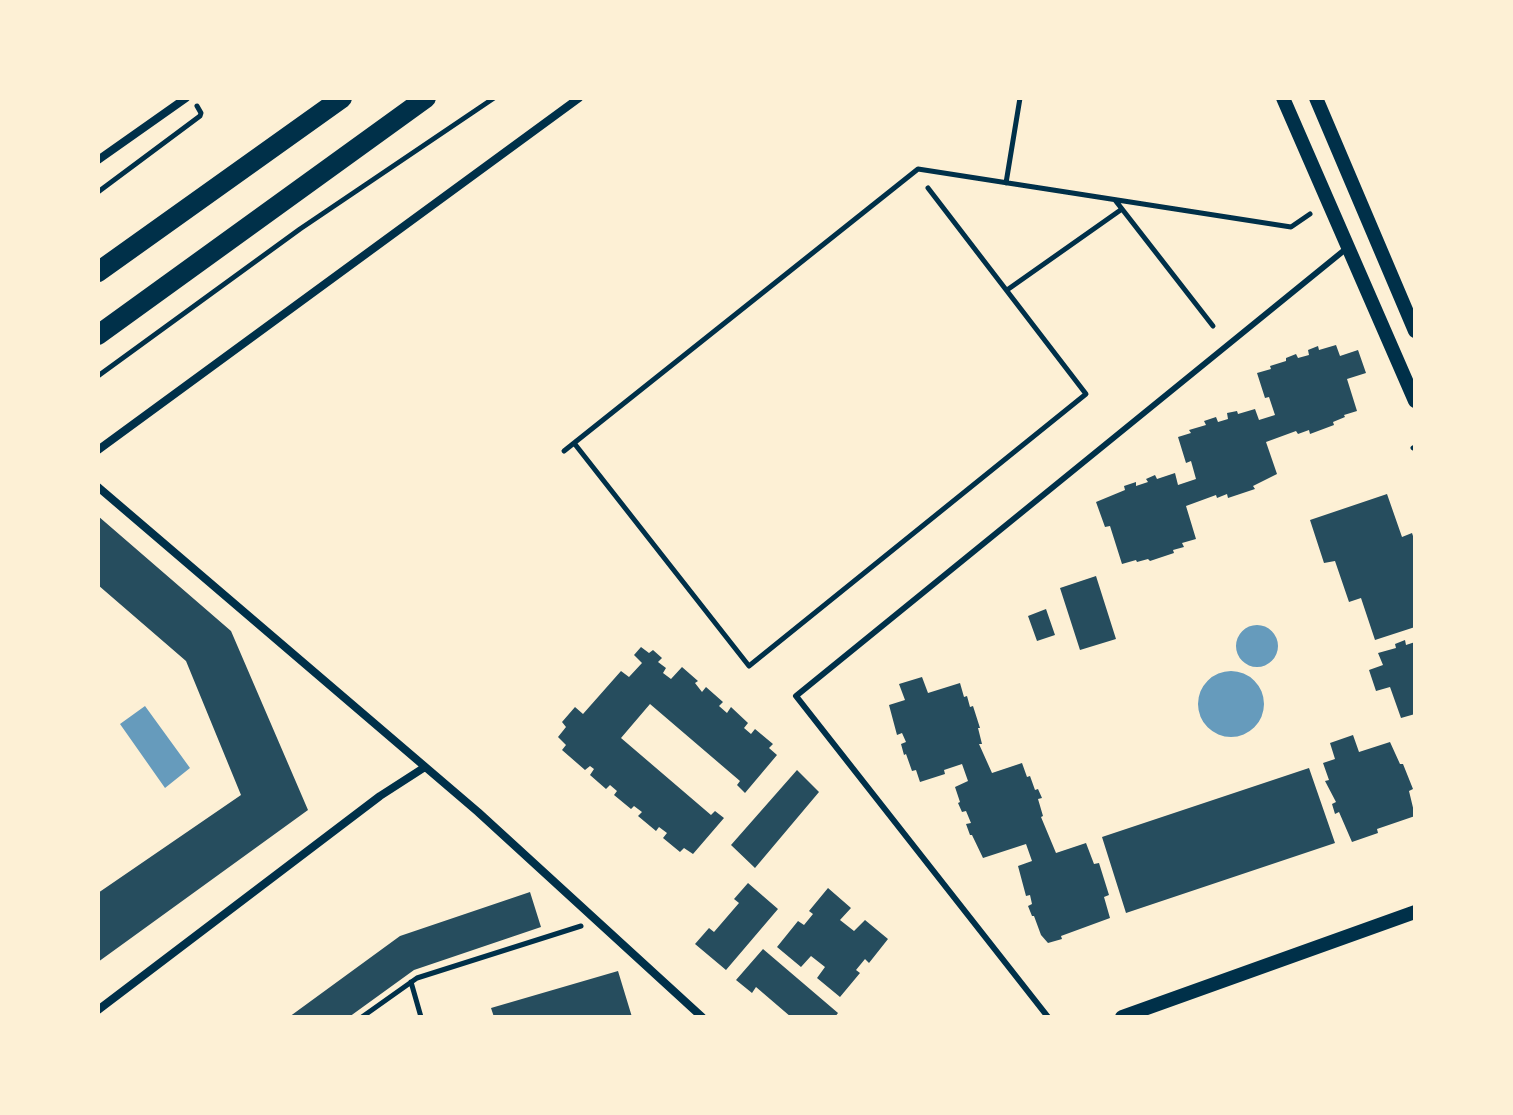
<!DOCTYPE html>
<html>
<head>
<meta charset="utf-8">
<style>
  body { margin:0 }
  #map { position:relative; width:1513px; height:1115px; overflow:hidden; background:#fdf0d5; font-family:Inter,sans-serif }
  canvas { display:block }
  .frame { position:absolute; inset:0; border:100px solid #fdf0d5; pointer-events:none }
</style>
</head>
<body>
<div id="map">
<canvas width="1513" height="1115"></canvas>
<div class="frame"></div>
</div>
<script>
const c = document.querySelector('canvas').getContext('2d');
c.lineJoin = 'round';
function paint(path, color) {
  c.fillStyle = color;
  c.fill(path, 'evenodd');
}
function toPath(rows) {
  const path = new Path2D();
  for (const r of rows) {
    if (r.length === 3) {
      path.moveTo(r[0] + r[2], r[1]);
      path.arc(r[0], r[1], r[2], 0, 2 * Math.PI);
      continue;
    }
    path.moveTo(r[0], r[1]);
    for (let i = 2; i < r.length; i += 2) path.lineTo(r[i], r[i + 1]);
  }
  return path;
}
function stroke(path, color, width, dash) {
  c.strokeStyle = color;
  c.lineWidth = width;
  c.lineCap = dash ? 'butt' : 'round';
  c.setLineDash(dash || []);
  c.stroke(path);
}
const water = toPath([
  [1257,646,21],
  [1231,704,33],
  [145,706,190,768,165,788,120,724]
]);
const building = toPath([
  [1336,345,1340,356,1358,350,1366,373,1347,379,1357,411,1344,415,1345,417,1333,422,1334,425,1310,434,1309,430,1298,434,1296,431,1266,442,1277,474,1253,486,1255,489,1228,498,1227,494,1217,498,1216,495,1186,506,1196,539,1182,543,1184,547,1173,550,1174,553,1150,561,1148,559,1137,562,1136,560,1122,564,1110,526,1105,527,1096,502,1125,490,1124,486,1136,482,1136,486,1148,482,1146,479,1155,475,1157,479,1175,473,1178,485,1196,479,1191,461,1186,463,1178,437,1191,433,1189,430,1206,425,1204,421,1216,417,1218,422,1228,419,1227,413,1237,411,1238,414,1255,409,1259,420,1275,415,1269,397,1265,398,1257,373,1271,369,1270,366,1286,361,1286,358,1296,354,1298,358,1309,355,1308,350,1318,346,1319,350],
  [1387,494,1402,537,1412,533,1415,542,1415,627,1375,640,1361,598,1349,602,1335,561,1324,563,1310,520],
  [98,516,231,631,308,810,98,962,98,893,241,795,186,661,98,585],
  [1096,576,1116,639,1080,650,1060,588],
  [1046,609,1055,635,1037,641,1028,616],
  [1405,640,1406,645,1415,642,1415,714,1401,718,1390,687,1376,691,1369,670,1383,665,1378,653,1396,648,1395,644],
  [641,647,649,653,653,650,662,658,658,662,666,668,663,673,671,679,682,667,698,681,695,683,702,692,706,687,723,702,719,706,727,713,731,707,748,723,744,728,751,734,755,729,773,744,769,748,777,755,745,793,737,785,740,781,650,704,621,738,711,815,715,811,724,818,693,854,684,848,680,852,663,838,667,833,659,827,656,831,638,816,642,812,634,806,631,809,614,795,617,791,610,785,606,789,590,775,594,769,590,766,585,770,562,750,566,745,558,737,566,727,562,722,575,707,583,714,621,671,629,677,642,663,634,655],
  [922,677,928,693,960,683,964,697,967,696,970,707,973,706,980,728,978,728,982,744,979,744,992,773,1022,763,1027,777,1030,776,1035,790,1038,789,1042,798,1038,799,1043,816,1041,817,1056,853,1086,843,1094,864,1099,863,1109,895,1104,897,1110,918,1061,936,1062,939,1048,943,1041,935,1034,916,1032,916,1028,906,1032,904,1030,895,1026,896,1018,866,1032,861,1026,844,983,858,972,835,970,835,966,824,971,823,966,811,962,812,958,803,960,802,955,787,968,781,962,764,944,770,945,774,920,782,916,770,912,771,906,754,904,755,901,744,906,742,902,733,897,735,889,705,905,700,899,684],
  [1353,735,1359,752,1390,742,1400,764,1403,764,1413,789,1409,791,1415,816,1377,829,1378,833,1352,842,1339,812,1335,814,1332,804,1336,802,1325,781,1329,780,1323,763,1335,759,1330,743],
  [1309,768,1335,843,1126,913,1102,837],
  [797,770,819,792,755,868,731,845],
  [748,883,778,909,726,970,695,944,709,928,714,932,739,903,734,899],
  [828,888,851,908,840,920,854,931,865,920,888,939,869,963,865,959,856,970,860,973,840,997,817,978,825,967,811,956,801,967,777,947,798,921,804,925,813,914,809,911],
  [530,892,541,927,414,970,349,1017,289,1017,400,936],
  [763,949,838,1013,835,1017,791,1017,756,987,752,993,736,980],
  [618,971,632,1017,494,1017,491,1008]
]);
const path = toPath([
  [1006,183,1020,98],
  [98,192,200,116,201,113,197,106],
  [1115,200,1213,326],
  [1007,290,1122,209],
  [98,376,300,229,494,98],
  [574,443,749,666,1086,394,928,188],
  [1413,448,1415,447],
  [564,451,918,169,1291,227,1310,214],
  [411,982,421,1017],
  [362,1017,417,978,581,926]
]);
const service = toPath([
  [1048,1017,796,696,1347,248]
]);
const minor = toPath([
  [98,160,186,98],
  [98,450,579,98],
  [98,487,478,812,702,1017],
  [98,1010,380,796,425,767]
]);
const tertiary = toPath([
  [1283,98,1415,401],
  [1316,98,1415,331],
  [1122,1017,1415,912]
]);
const primary = toPath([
  [98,272,342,98],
  [98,335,426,98]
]);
paint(water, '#669bbc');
paint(building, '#264d5e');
stroke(path, '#003049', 5);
stroke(service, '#003049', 6);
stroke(minor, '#003049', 8);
stroke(tertiary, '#003049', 14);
stroke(primary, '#003049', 20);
</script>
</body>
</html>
